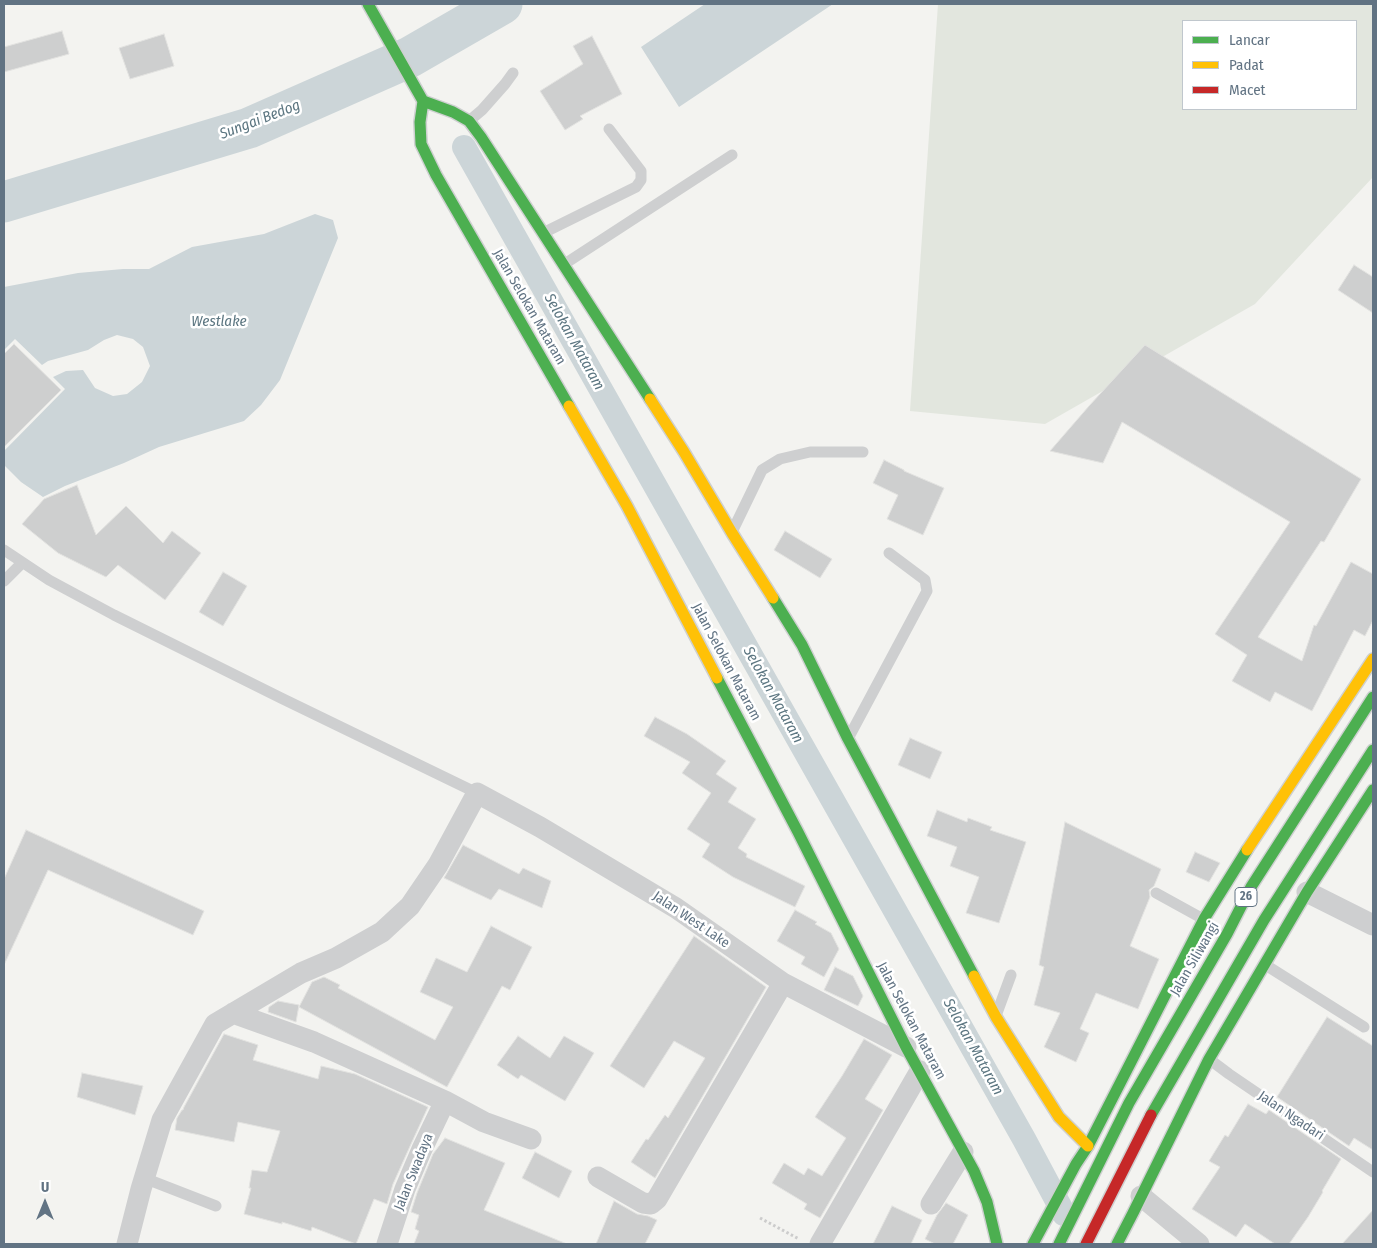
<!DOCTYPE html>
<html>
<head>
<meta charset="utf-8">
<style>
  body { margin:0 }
  #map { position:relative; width:1377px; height:1248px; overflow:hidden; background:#f3f3f0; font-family:"Fira Sans Condensed",sans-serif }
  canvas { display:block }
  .frame { position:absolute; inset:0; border:5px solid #617383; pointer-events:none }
  .legend { position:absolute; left:1182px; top:20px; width:175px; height:90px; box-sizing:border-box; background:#fff; border:1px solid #c0c7cd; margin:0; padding:6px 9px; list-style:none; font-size:15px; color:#617383 }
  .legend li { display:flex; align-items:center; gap:10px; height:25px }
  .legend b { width:25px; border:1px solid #c0c7cd }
  .north { position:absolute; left:20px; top:1178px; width:50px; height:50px; -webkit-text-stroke:4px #fff; paint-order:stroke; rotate:0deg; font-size:14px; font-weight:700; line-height:20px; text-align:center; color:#617383 }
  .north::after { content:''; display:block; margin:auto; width:18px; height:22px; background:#617383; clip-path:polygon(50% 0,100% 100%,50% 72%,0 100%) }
</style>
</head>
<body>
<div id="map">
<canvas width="1377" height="1248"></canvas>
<div class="frame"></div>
<ul class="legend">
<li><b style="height:6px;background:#4caf50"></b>Lancar</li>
<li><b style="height:6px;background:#ffc107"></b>Padat</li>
<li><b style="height:6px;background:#c62828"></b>Macet</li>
</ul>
<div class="north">U</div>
</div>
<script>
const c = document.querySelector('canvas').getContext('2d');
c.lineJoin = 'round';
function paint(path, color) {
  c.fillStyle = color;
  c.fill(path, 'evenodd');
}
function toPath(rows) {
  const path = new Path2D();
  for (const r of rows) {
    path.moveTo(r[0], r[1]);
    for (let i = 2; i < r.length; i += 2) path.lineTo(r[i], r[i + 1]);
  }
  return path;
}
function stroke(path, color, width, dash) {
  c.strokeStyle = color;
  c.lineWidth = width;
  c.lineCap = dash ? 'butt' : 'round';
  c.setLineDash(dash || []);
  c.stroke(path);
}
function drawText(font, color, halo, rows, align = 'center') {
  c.font = font + ' "Fira Sans Condensed",sans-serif';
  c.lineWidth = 5;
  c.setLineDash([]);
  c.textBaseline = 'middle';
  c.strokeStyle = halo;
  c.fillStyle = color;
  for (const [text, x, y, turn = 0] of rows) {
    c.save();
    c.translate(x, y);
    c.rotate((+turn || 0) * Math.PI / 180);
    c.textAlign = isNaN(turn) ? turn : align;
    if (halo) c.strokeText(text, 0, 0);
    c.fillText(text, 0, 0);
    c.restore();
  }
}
const green = toPath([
  [938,4,1373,4,1373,177,1255,304,1045,424,910,411],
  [1183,21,1356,21,1356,109,1183,109]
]);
const water = toPath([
  [705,4,833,4,679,107,641,47],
  [315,214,333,220,338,238,280,380,261,405,244,421,159,447,124,463,65,486,43,497,21,482,4,465,4,451,65,389,53,377,66,371,83,370,95,388,113,396,127,394,142,382,150,366,143,347,133,339,117,335,104,340,88,350,48,361,42,365,15,339,4,350,4,287,78,273,123,269,149,269,192,247,264,234]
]);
const canal = toPath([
  [464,147,1024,1139,1064,1214]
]);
const river = toPath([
  [4,202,249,128,410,57,502,4]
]);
const building = toPath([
  [62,31,69,54,4,72,4,47,62,31],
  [164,34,174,66,130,79,119,48,164,34],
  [592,36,622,94,580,116,583,119,565,130,540,91,583,64,573,46,592,36],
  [1354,265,1373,277,1373,313,1338,290,1354,265],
  [14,344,61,390,4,447,4,354,14,344],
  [1145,345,1361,479,1324,542,1321,541,1258,637,1302,661,1314,625,1316,626,1351,562,1373,574,1373,620,1365,636,1354,630,1312,711,1275,692,1270,702,1232,681,1247,655,1215,634,1290,522,1122,422,1103,463,1050,451,1089,406,1145,345],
  [884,460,904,470,904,471,944,488,923,535,887,519,898,495,873,483,884,460],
  [77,485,96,535,126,506,163,543,172,531,201,553,165,600,118,565,106,577,58,553,22,524,44,499,77,485],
  [785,531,832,559,820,578,774,550,785,531],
  [223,572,247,586,223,626,199,612,223,572],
  [655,717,687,734,726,761,716,774,737,788,728,802,756,819,738,848,747,854,746,857,805,886,795,907,733,877,702,857,710,844,687,829,711,793,682,773,690,762,644,736,655,717],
  [910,738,942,752,930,779,898,765,910,738],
  [937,810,967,822,968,818,992,827,990,830,1026,842,999,923,966,913,979,877,950,866,957,847,927,836,937,810],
  [1065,822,1161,869,1154,886,1149,890,1150,897,1130,946,1159,959,1138,1009,1096,993,1080,1029,1089,1033,1076,1062,1044,1047,1060,1013,1034,1005,1044,967,1039,965,1065,822],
  [26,830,204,911,193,935,48,870,4,965,4,879,26,830],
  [463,845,519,874,523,868,551,881,542,908,499,889,491,900,444,878,463,845],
  [1195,852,1220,863,1209,882,1186,872,1195,852],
  [795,910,817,922,815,924,831,933,839,949,824,977,801,964,805,957,777,941,795,910],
  [491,926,532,947,510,990,502,986,447,1087,299,1007,312,982,324,977,340,985,338,988,435,1040,453,1007,420,992,436,958,467,972,491,926],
  [694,936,766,987,655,1178,631,1162,646,1139,648,1140,665,1115,668,1118,705,1058,674,1041,644,1088,610,1066,694,936],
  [835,967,853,976,863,996,858,1006,824,990,835,967],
  [278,1001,299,1005,296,1022,268,1012,269,1007,278,1001],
  [1327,1017,1373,1046,1373,1150,1354,1138,1349,1146,1277,1097,1327,1017],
  [224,1034,258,1045,253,1060,318,1079,321,1066,355,1074,428,1107,411,1144,393,1184,387,1204,374,1199,356,1244,312,1227,311,1231,282,1222,282,1224,244,1214,251,1188,249,1188,252,1170,267,1172,280,1131,238,1122,234,1142,175,1130,177,1118,182,1110,183,1110,184,1107,224,1034],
  [518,1036,550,1058,564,1036,594,1053,565,1101,521,1075,518,1079,497,1065,518,1036],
  [864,1039,892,1055,865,1099,883,1110,820,1218,804,1209,807,1204,772,1183,784,1163,804,1175,808,1168,822,1176,846,1138,815,1117,842,1076,864,1039],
  [82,1073,143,1086,135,1115,77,1097,82,1073],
  [1248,1104,1266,1114,1269,1110,1341,1159,1322,1191,1323,1192,1308,1217,1289,1244,1275,1244,1245,1224,1236,1237,1192,1209,1220,1167,1209,1161,1225,1135,1228,1137,1248,1104],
  [445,1138,505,1163,484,1210,567,1244,414,1244,419,1231,415,1229,419,1215,411,1212,417,1193,433,1154,445,1138],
  [535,1152,572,1171,559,1198,522,1178,535,1152],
  [614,1201,637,1214,648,1216,657,1220,645,1244,596,1244,614,1201],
  [946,1203,968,1215,953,1244,935,1244,925,1239,937,1215,946,1203],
  [892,1206,922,1220,911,1244,873,1244,892,1206],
  [1373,1210,1373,1244,1342,1244,1373,1210]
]);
const path = toPath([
  [760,1218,799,1239]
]);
const lane = toPath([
  [469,121,482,110,505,84,513,73],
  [543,233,636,187,641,180,641,171,609,129],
  [563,265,732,155],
  [732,532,762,470,780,459,810,452,863,452],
  [4,550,49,580,114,615,281,698,477,793],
  [4,581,22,563],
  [849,737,927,591,925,580,889,553],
  [1156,893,1205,920],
  [1264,964,1364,1027],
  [997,1013,1011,975],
  [1209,1059,1229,1074,1373,1172],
  [144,1178,216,1206]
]);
const street = toPath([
  [1307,892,1373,925],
  [233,1013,314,1042,445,1101,484,1122,531,1139],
  [598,1177,643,1203,651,1204,657,1199,783,983],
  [1141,1196,1199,1244],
  [931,1204,963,1152],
  [127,1244,141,1189,162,1120,215,1024,301,973,336,958,382,932,410,906,438,865,477,793,540,827,676,908,783,983,906,1047],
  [387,1244,405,1189,422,1149,445,1101],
  [820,1244,920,1071]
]);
const fast = toPath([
  [368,4,423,101,420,122,421,144,436,175,569,406],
  [423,101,453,112,469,121,481,137,650,399],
  [773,598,802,645,848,739,974,976],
  [717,678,798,832,906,1047,974,1171,987,1202,997,1244],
  [1151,1115,1264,920,1373,750],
  [1076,1164,1088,1146,1204,919,1247,850],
  [1133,1213,1209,1059,1307,892,1373,790],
  [1033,1244,1076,1164],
  [1059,1244,1129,1103,1227,934,1251,887,1373,697],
  [1117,1244,1133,1213]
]);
const slow = toPath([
  [650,399,684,452,732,533,773,598],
  [569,406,627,506,717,678],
  [1247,850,1373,659],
  [974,976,996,1017,1059,1117,1088,1146]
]);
const jam = toPath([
  [1086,1244,1151,1115]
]);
const shields = [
  [1246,897,22]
];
const shieldNames = [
  ["26",1246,897]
];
const streetNames = [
  ["Jalan Selokan Mataram",529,307,60],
  ["Jalan Selokan Mataram",726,662,62],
  ["Jalan West Lake",691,920,34],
  ["Jalan Siliwangi",1195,959,-60],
  ["Jalan Selokan Mataram",911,1021,62],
  ["Jalan Ngadari",1291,1116,34],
  ["Jalan Swadaya",414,1172,-68]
];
const waterNames = [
  ["Sungai Bedog",260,120,-21],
  ["Westlake",219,322],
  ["Selokan Mataram",574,342,61],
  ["Selokan Mataram",773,695,61],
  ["Selokan Mataram",973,1047,61]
];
paint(green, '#e2e6de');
paint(water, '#ccd5d8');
stroke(canal, '#ccd5d8', 24);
stroke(river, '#ccd5d8', 41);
paint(building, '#cecfcf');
stroke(building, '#e2e2e0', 1);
stroke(fast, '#ced0d0', 14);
stroke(slow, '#ced0d0', 14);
stroke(jam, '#ced0d0', 14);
stroke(path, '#ccc', 3, [2.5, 2.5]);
stroke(lane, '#cecfd0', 11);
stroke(street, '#cecfd0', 21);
stroke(fast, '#4caf50', 11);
stroke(slow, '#ffc107', 11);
stroke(jam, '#c62828', 11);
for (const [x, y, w] of shields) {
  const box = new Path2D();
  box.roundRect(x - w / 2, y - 9.5, w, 19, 4);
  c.fillStyle = '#fff';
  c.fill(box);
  stroke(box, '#617383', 1);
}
drawText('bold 12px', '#617383', null, shieldNames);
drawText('14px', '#617383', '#fff', streetNames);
drawText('italic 15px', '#5c7681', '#fff', waterNames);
</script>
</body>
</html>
